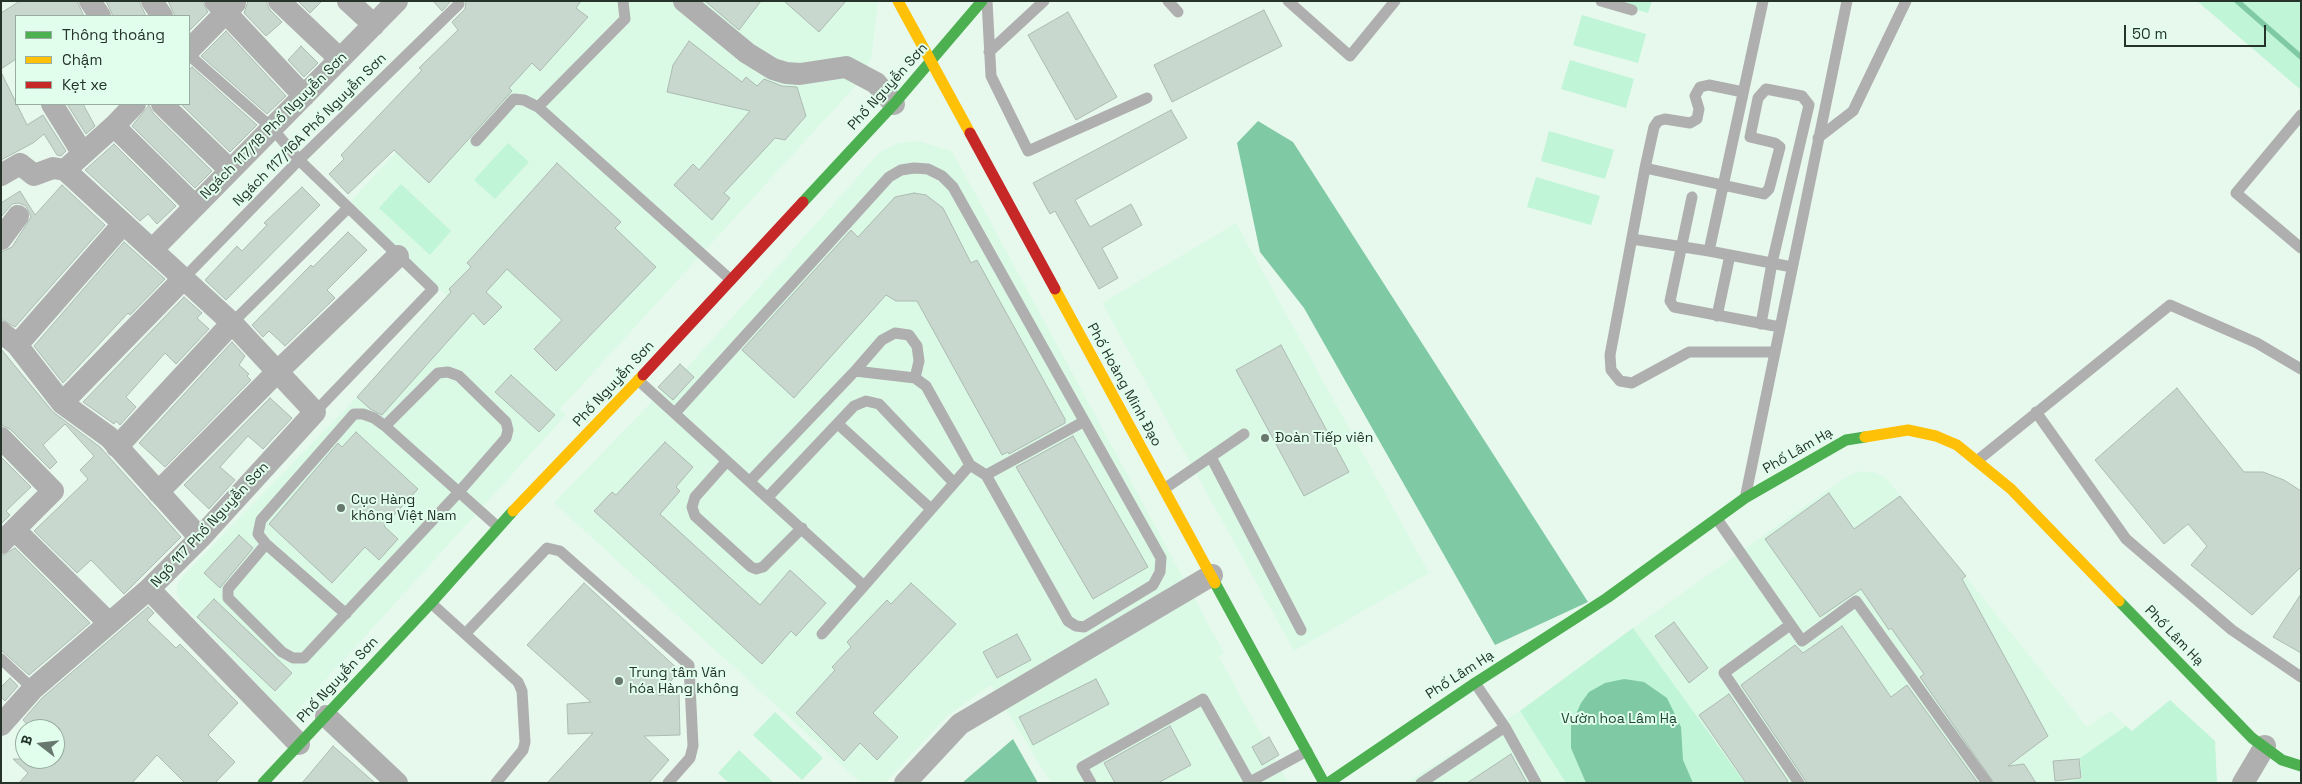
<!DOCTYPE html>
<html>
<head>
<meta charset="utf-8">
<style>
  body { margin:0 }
  #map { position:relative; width:2302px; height:784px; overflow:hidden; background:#e7f8ed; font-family:"Space Grotesk",sans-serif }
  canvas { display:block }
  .frame { position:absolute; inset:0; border:2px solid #25332b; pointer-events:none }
  .legend { position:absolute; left:15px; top:15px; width:175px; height:90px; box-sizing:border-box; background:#e1feec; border:1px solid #96ad9f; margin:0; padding:6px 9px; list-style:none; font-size:15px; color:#25332b }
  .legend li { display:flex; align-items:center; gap:10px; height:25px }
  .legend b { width:25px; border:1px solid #96ad9f }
  .north { position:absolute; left:15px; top:719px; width:50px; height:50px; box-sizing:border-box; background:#e1feec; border:1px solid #96ad9f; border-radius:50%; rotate:286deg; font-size:14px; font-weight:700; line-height:20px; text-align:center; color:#25332b }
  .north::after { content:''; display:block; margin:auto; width:18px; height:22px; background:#69786f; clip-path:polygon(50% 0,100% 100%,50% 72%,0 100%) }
  .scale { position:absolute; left:2124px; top:25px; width:142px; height:22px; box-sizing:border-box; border:2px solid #25332b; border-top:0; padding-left:6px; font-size:15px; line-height:18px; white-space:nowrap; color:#25332b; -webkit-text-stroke:4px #e1feec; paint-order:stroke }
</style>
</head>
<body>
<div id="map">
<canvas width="2302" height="784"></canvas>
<div class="frame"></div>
<ul class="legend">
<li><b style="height:6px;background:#4caf50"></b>Thông thoáng</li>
<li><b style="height:6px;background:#ffc107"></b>Chậm</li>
<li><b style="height:6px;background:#c62828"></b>Kẹt xe</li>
</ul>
<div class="north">B</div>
<div class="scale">50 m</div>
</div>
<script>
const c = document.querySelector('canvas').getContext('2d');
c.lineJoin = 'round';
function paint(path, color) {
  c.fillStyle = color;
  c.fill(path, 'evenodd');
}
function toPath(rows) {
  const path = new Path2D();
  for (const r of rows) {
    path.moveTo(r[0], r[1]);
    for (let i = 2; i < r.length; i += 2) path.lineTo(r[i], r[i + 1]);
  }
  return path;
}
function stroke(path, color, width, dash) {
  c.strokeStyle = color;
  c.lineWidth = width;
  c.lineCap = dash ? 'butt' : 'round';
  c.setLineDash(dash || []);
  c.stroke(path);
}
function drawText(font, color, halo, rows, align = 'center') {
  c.font = font + ' "Space Grotesk",sans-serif';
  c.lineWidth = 4;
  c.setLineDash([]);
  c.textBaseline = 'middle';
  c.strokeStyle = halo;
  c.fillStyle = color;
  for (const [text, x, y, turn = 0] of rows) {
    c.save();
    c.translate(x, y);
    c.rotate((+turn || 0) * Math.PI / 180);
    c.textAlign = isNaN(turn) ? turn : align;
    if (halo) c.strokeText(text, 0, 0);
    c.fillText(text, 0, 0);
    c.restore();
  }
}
const built = toPath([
  [524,1,878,2,871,59,860,81,560,409,566,415,290,719,181,603,177,594,177,585,182,577,357,397,447,296,349,203,488,52],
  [919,141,952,151,1224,653,1219,657,1288,783,1051,783,991,685,947,716,885,783,861,783,554,503,662,391,658,387,680,364,686,369,879,153,897,143],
  [1236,223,1429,573,1294,651,1102,303],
  [1862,471,1876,473,1886,478,2087,727,2110,711,2126,726,2081,758,2082,780,2061,783,1745,783,1633,628,1849,475],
  [1520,711,1566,783,1405,783]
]);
const green = toPath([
  [1609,1,1652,1,1648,13],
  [2197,1,2301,1,2301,90],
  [1582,15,1646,34,1638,63,1573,45],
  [1570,60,1634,79,1626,108,1561,89],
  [1549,131,1614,150,1605,179,1541,161],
  [508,143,529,162,495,199,474,180],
  [1536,177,1600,196,1591,225,1527,207],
  [401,184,451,231,430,255,379,208],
  [1633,628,1745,783,1566,783,1520,711],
  [2170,700,2215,741,2217,783,2061,783,2082,779,2080,758,2126,726,2132,731],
  [775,712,823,758,802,780,753,735],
  [739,750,774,783,729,783,718,773]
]);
const water = toPath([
  [1258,121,1293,142,1588,602,1495,645,1304,308,1260,252,1237,143],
  [1624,679,1644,682,1667,698,1681,727,1683,760,1693,783,1586,783,1571,748,1571,725,1581,703,1589,692,1605,683],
  [1013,739,1038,783,962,783]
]);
const stream = toPath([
  [2237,1,2301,57]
]);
const building = toPath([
  [20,1,77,1,84,16,16,16,16,59,1,69,1,13,20,1],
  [106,1,139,1,146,16,113,16,106,1],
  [168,1,202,1,208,12,189,31,189,16,175,16,168,1],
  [248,1,266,1,270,10,282,22,266,36,244,13,248,1],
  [298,1,322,1,310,13,298,1],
  [433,1,451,1,442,11,433,1],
  [466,1,581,1,576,8,588,17,540,71,532,63,509,88,512,91,429,183,394,150,348,194,329,174,344,159,341,155,422,70,419,68,458,30,452,22,465,9,466,1],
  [705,1,761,1,739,30,705,1],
  [784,1,846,1,819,32,784,1],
  [1264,10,1282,46,1172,102,1154,65,1264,10],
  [1068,12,1117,97,1076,120,1028,35,1068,12],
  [226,31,286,96,267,114,201,56,226,31],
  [689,41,742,82,746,77,757,86,764,79,782,86,797,87,806,116,785,140,775,138,724,193,730,198,712,220,674,185,693,164,699,170,750,111,667,92,673,65,689,41],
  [301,46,318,63,304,77,288,60,301,46],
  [192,67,257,125,230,152,181,104,189,104,189,70,192,67],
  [1,72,27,125,43,115,66,151,61,156,57,155,44,134,33,143,1,160,1,72],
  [67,104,83,104,95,126,86,134,67,104],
  [149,105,153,113,212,171,195,188,132,126,149,105],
  [1171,110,1187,138,1075,200,1090,227,1131,204,1142,225,1102,248,1118,278,1099,289,1055,211,1050,214,1033,183,1171,110],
  [114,144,176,206,157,224,148,214,140,221,85,170,114,144],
  [557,163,621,222,615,228,656,267,556,371,534,349,562,320,507,269,486,292,502,307,484,325,473,313,382,415,370,409,357,397,451,292,449,289,471,267,467,263,557,163],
  [62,185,105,225,15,327,1,319,1,252,12,247,31,217,26,206,19,203,12,204,1,217,1,203,20,191,35,215,62,185],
  [302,187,320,205,226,300,205,280,237,246,242,251,267,225,264,223,302,187],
  [914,193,926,195,943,208,971,263,977,260,1065,419,1065,423,1009,454,1008,452,1002,455,917,301,896,301,886,295,794,398,742,350,851,230,858,237,895,197,914,193],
  [348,232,367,250,327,290,335,298,285,346,269,331,263,337,252,325,311,265,313,267,348,232],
  [124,242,165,279,130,315,128,313,63,383,34,346,124,242],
  [184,297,202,313,197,318,209,329,176,364,165,353,126,397,136,407,120,425,116,421,114,424,83,402,184,297],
  [232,342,245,356,239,365,249,374,247,376,251,380,165,467,139,443,232,342],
  [1281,345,1349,472,1304,496,1236,370,1281,345],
  [1,349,53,412,100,447,181,537,124,594,91,560,77,573,34,531,88,479,80,470,94,456,65,424,43,445,57,462,50,469,10,429,1,425,1,349],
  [680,364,694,377,673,400,658,387,680,364],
  [511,375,555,415,539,432,495,392,511,375],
  [2177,388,2244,472,2263,472,2284,480,2301,491,2301,567,2252,615,2191,565,2207,546,2188,524,2164,544,2095,460,2177,388],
  [270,398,292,418,263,449,248,436,220,467,235,480,209,509,184,485,270,398],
  [356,432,418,489,384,526,398,539,379,560,365,547,332,583,269,524,338,443,342,447,356,432],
  [1073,436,1148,567,1093,599,1016,467,1073,436],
  [665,442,693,467,676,487,680,491,660,514,760,605,790,570,826,603,796,636,791,631,762,664,594,511,612,492,616,495,665,442],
  [1,457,31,487,6,511,10,515,1,524,1,457],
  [1829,493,1854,529,1900,496,1966,576,1962,579,2048,736,2008,766,2024,764,2036,783,1994,783,1920,677,1924,674,1891,628,1889,630,1861,589,1820,617,1765,539,1829,493],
  [239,535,253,548,220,588,204,573,239,535],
  [15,548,90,623,29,675,1,650,1,556,15,548],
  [584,583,680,671,658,695,679,694,680,735,644,736,669,760,649,783,547,783,593,733,568,734,567,704,591,702,527,645,584,583],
  [911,583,956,624,873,713,898,737,877,760,860,743,844,761,796,713,835,670,832,667,851,647,847,642,887,600,891,604,911,583],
  [2301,594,2301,653,2273,637,2301,594],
  [214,599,292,673,275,691,197,617,214,599],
  [148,607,154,613,147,620,176,648,180,644,238,703,208,735,235,762,215,783,185,783,157,755,132,783,19,783,28,773,13,759,55,759,55,729,31,729,23,720,42,698,148,607],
  [1674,622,1708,668,1689,683,1655,636,1674,622],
  [1842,626,1891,697,1907,685,1978,783,1807,783,1741,685,1795,645,1803,653,1842,626],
  [1017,634,1031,660,997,678,983,652,1017,634],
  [10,678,18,686,5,701,1,697,1,687,10,678],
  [1096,679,1109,704,1033,745,1019,717,1096,679],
  [1729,694,1788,781,1785,783,1746,783,1699,715,1729,694],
  [1170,726,1191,765,1158,783,1115,783,1104,763,1170,726],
  [1269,737,1279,755,1262,765,1252,747,1269,737],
  [333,746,375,783,302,783,333,746],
  [1511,754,1527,783,1467,783,1511,754],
  [2079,759,2081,778,2055,781,2053,761,2079,759]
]);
const lane = toPath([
  [623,1,625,19,538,107,731,280],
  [987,1,991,76,1028,151,1147,98],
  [1168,1,1178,12],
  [1288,1,1350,56,1395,1],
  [1601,1,1632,10],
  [1763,1,1709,251,1792,267],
  [989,52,1044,1],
  [189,55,272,128,299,160,433,289,315,412],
  [2301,115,2236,193,2301,248],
  [1818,138,1853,111,1906,1],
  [476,141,514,99,524,100,538,107],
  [1645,168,1654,127,1658,121,1665,119,1690,123,1697,119,1699,109,1695,96,1700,87,1709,85,1743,92],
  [1692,197,1670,301,1674,307,1780,327],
  [1632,239,1709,251],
  [183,279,299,160,459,4],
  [1717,316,1730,255],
  [232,323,348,208],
  [1761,324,1772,263,1809,105,1802,96,1766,89,1758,98,1750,137,1775,143,1780,147,1769,189,1764,194,1645,168,1610,355,1611,370,1620,381,1632,383,1689,352,1775,352],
  [855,371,882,340,895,333,909,335,917,346,919,361,915,378],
  [638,380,864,586],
  [2036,412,2126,539,2232,630,2301,677],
  [675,413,889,177,901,170,914,168,928,169,942,176,953,187,1161,558,1160,572,1153,585,1084,627,1076,626,1068,621,986,475,970,465,926,386,915,378,855,371,750,481],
  [838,424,931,509],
  [1211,457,1301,630],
  [1978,460,2170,305,2257,343,2301,369],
  [727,461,695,497,692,507,695,516,751,567,756,569,763,567,802,528],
  [986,475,1083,422],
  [1164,489,1244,434],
  [1746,494,1847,1],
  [768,497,854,406,866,401,879,404,954,483],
  [1717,519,1802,641,1856,601,1987,783],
  [266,544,228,589,228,598,282,652,293,658,304,658,458,493,506,438,508,430,506,422,459,376,448,372,438,373,385,426],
  [431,603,518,682,522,691,525,742,523,750,496,783],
  [346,614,266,544,258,534,261,520,354,414,363,414,374,418,385,426,498,527],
  [1790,625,1724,673,1799,783],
  [466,633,547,548,560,551,689,665,693,746,690,758,668,783],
  [822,634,970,465],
  [1,659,33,689],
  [1475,683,1505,727,1536,783],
  [1091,783,1082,767,1203,699,1250,783],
  [1248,783,1307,751],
  [1421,783,1505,727]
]);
const street = toPath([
  [90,1,100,16],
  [152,1,162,16],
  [215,1,304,96],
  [279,1,340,59],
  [348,1,374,25],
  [684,1,747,53,773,69,786,73,800,74,846,67,876,83,894,104],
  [189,50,235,3],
  [52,104,83,154],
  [162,104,230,170],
  [114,126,195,206],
  [65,170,232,323,315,412,200,538,149,589,299,744],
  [1,175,20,164,34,175,53,168,65,170,114,126,135,104],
  [1,239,18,216],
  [152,250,397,1],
  [1,332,17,345,62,403,109,437,200,538],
  [17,345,123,224],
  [62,403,183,279],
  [1,438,53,491,1,543],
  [117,447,232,323],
  [158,492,277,372,398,256],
  [15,530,109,623],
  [326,716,397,783],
  [1,725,33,689,149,589],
  [905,783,960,724,1212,575],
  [2243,783,2265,746]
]);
const fast = toPath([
  [803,202,894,104,982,1],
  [1215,583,1324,783],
  [2119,601,2252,738,2282,760,2301,766],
  [263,783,431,603,513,511],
  [1328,783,1475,683,1607,598,1745,498,1846,440,1865,437]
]);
const slow = toPath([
  [898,1,970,133],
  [1055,289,1215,583],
  [1865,437,1908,430,1936,436,1957,445,2011,489,2119,601],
  [513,511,643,375]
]);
const jam = toPath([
  [970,133,1055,289],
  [643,375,803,202]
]);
const markers = [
  [1265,438,5,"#69786f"],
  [341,508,5,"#69786f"],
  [619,681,5,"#69786f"]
];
const streetNames = [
  ["Phố Nguyễn Sơn",888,87,-48],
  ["Ngách 117/18 Phố Nguyễn Sơn",274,126,-45],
  ["Ngách 117/16A Phố Nguyễn Sơn",310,130,-45],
  ["Phố Nguyễn Sơn",614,384,-47],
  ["Phố Hoàng Minh Đạo",1124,385,61],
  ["Phố Lâm Hạ",1798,451,-30],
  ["Ngõ 117 Phố Nguyễn Sơn",210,525,-47],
  ["Phố Lâm Hạ",2174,636,46],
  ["Phố Lâm Hạ",1460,675,-33],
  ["Phố Nguyễn Sơn",338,680,-47]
];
const poiNames = [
  ["Đoàn Tiếp viên",1275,438],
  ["Cục Hàng",351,500],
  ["không Việt Nam",351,516],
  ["Trung tâm Văn",629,673],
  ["hóa Hàng không",629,689]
];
const parkNames = [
  ["Vườn hoa Lâm Hạ",1619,719]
];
paint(built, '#dafae6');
paint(green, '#c0f5d7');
paint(water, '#7fcaa4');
stroke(stream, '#7fcaa4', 5.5);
paint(building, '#c9d8ce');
stroke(building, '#adbbb2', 1);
stroke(lane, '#b0afb0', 11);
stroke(street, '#b0afb0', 22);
stroke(fast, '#4caf50', 11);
stroke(slow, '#ffc107', 11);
stroke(jam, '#c62828', 11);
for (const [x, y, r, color] of markers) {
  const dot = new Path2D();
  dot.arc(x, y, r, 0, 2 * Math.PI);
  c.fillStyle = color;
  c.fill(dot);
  stroke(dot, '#e1feec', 2);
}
drawText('14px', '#25332b', '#e1feec', streetNames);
drawText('14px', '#25332b', '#e1feec', poiNames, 'left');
drawText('14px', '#1d4732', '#e1feec', parkNames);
</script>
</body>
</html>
